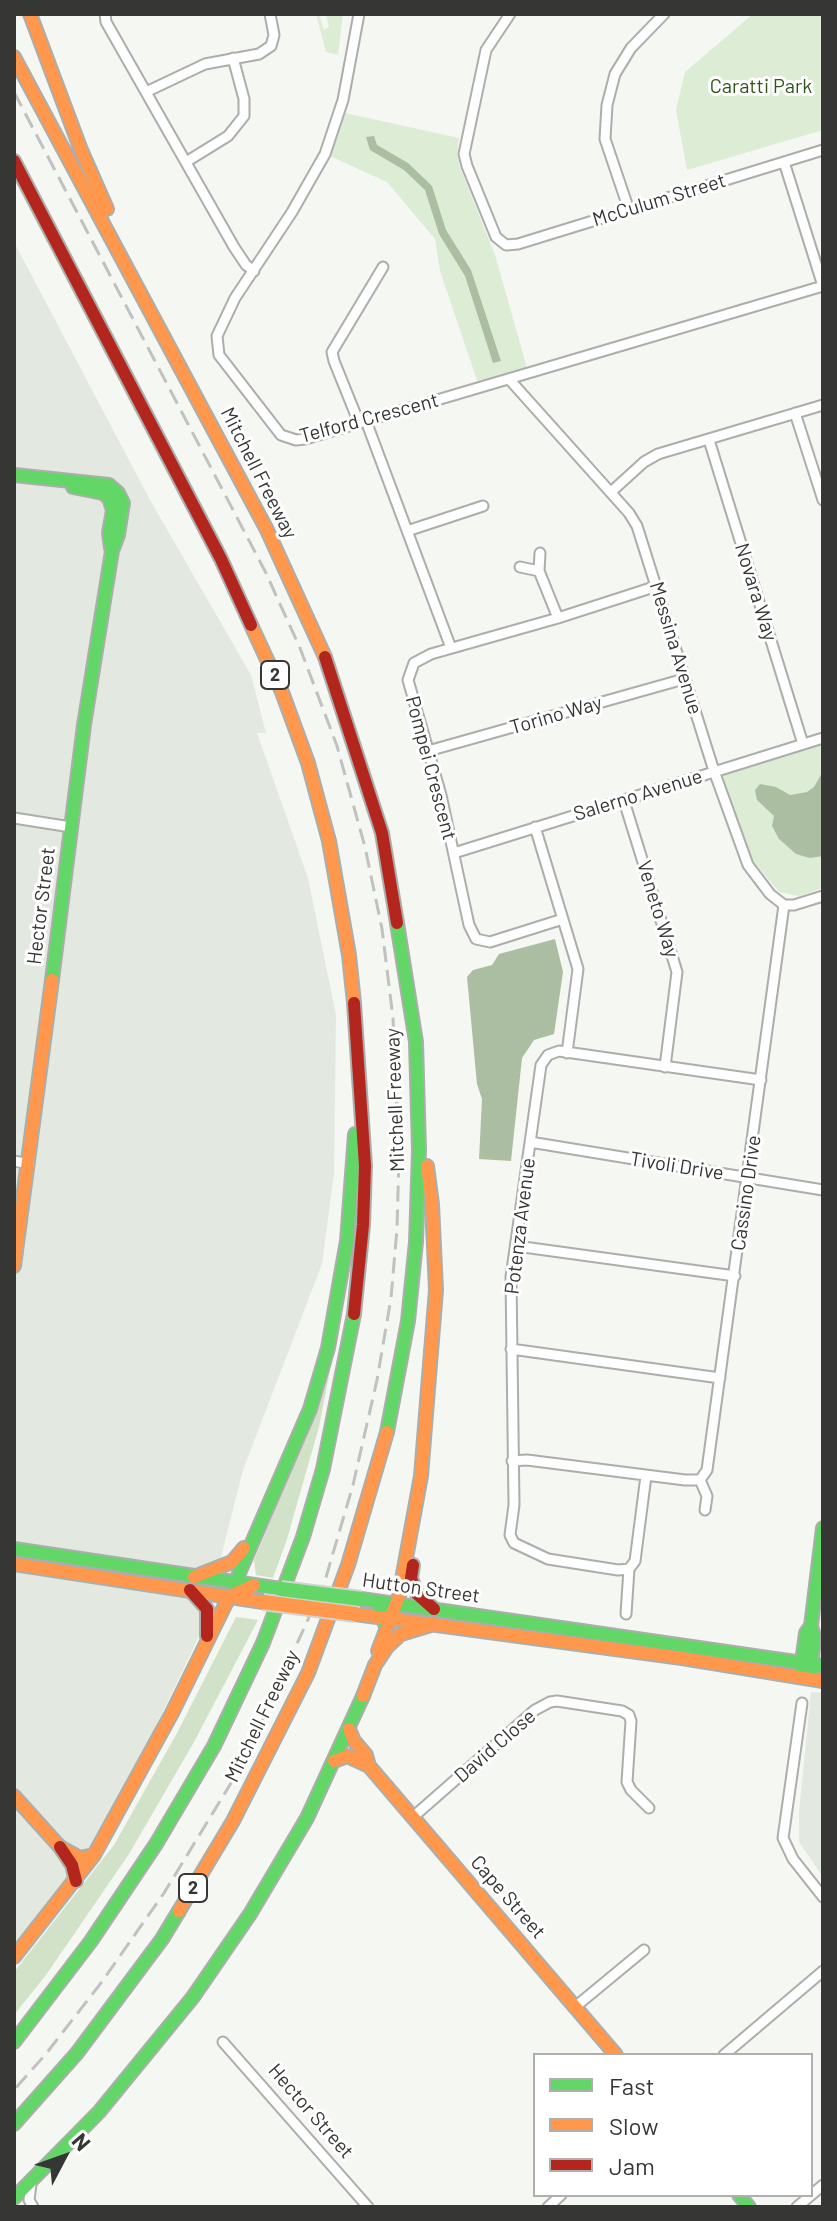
<!DOCTYPE html>
<html>
<head>
<meta charset="utf-8">
<style>
  body { margin:0 }
  #map { position:relative; width:837px; height:2221px; overflow:hidden; background:#f4f7f2; font-family:Barlow,sans-serif }
  canvas { display:block }
  .frame { position:absolute; inset:0; border:16px solid #363735; pointer-events:none }
  .legend { position:absolute; left:533px; top:2053px; width:280px; height:144px; box-sizing:border-box; background:#fff; border:2px solid #afafae; margin:0; padding:10px 14px; list-style:none; font-size:24px; color:#363735 }
  .legend li { display:flex; align-items:center; gap:16px; height:40px }
  .legend b { width:40px; border:2px solid #afafae }
  .north { position:absolute; left:24px; top:2117px; width:80px; height:80px; -webkit-text-stroke:6px #fff; paint-order:stroke; rotate:49deg; font-size:22px; font-weight:700; line-height:32px; text-align:center; color:#363735 }
  .north::after { content:''; display:block; margin:auto; width:28px; height:36px; background:#363735; clip-path:polygon(50% 0,100% 100%,50% 72%,0 100%) }
</style>
</head>
<body>
<div id="map">
<canvas width="837" height="2221"></canvas>
<div class="frame"></div>
<ul class="legend">
<li><b style="height:10px;background:#63d668"></b>Fast</li>
<li><b style="height:10px;background:#ff974d"></b>Slow</li>
<li><b style="height:10px;background:#b3261e"></b>Jam</li>
</ul>
<div class="north">N</div>
</div>
<script>
const c = document.querySelector('canvas').getContext('2d');
c.lineJoin = 'round';
function paint(path, color) {
  c.fillStyle = color;
  c.fill(path, 'evenodd');
}
function toPath(rows) {
  const path = new Path2D();
  for (const r of rows) {
    path.moveTo(r[0], r[1]);
    for (let i = 2; i < r.length; i += 2) path.lineTo(r[i], r[i + 1]);
  }
  return path;
}
function stroke(path, color, width, dash) {
  c.strokeStyle = color;
  c.lineWidth = width;
  c.lineCap = dash ? 'butt' : 'round';
  c.setLineDash(dash || []);
  c.stroke(path);
}
function drawText(font, color, halo, rows, align = 'center') {
  c.font = font + ' Barlow,sans-serif';
  c.lineWidth = 6;
  c.setLineDash([]);
  c.textBaseline = 'middle';
  c.strokeStyle = halo;
  c.fillStyle = color;
  for (const [text, x, y, turn = 0] of rows) {
    c.save();
    c.translate(x, y);
    c.rotate((+turn || 0) * Math.PI / 180);
    c.textAlign = isNaN(turn) ? turn : align;
    if (halo) c.strokeText(text, 0, 0);
    c.fillText(text, 0, 0);
    c.restore();
  }
}
const built = toPath([
  [14,242,150,500,251,675,266,733,257,733,308,878,336,1015,334,1173,322,1264,243,1470,203,1628,120,1801,94,1845,14,1951],
  [811,1692,823,1693,823,1877,799,1842,799,1812]
]);
const green = toPath([
  [316,14,319,14,324,30,329,27,326,14,343,14,338,55,326,52],
  [753,14,823,14,823,130,687,170,676,110,685,72],
  [345,113,459,138,457,153,460,168,495,255,527,368,478,383,440,271,435,239,387,182,330,156],
  [823,739,823,888,799,896,779,892,746,852,718,771]
]);
const forest = toPath([
  [332,1360,319,1427,287,1539,273,1578,256,1575,254,1560,311,1424],
  [236,1617,258,1620,194,1742,129,1854,46,1975,14,2015,14,1972,114,1845,177,1733]
]);
const water = toPath([
  [374,136,377,145,408,163,432,186,446,230,471,270,501,361,493,363,465,276,439,234,425,190,404,170,370,150,366,137],
  [823,771,823,856,810,858,796,854,779,839,772,826,774,816,757,800,755,790,760,784,776,787,790,795,807,792,814,787],
  [555,939,563,972,554,1034,534,1040,522,1058,511,1161,479,1159,482,1099,477,1084,467,977,473,970,492,965,499,954]
]);
const street = toPath([
  [105,14,106,22,234,247,246,265,254,271],
  [359,14,343,100,325,154,292,212,235,298,217,336,219,355,281,435,296,440,305,439,823,286],
  [510,14,486,50,464,154,467,166,496,237,506,245,518,244,823,150],
  [146,92,205,64,259,54,271,46,274,35,270,14],
  [186,162,228,136,244,116,244,99,233,58],
  [784,162,823,286],
  [629,210,605,139,607,105,615,74,631,48,664,14],
  [509,379,629,513,637,526,714,771,748,865,770,894,784,905,794,905,823,896],
  [795,413,823,500],
  [366,421,451,648],
  [359,423,334,361,332,352,383,267],
  [709,440,803,744],
  [611,492,644,462,658,454,823,405],
  [407,531,483,506],
  [540,553,539,571,558,618],
  [520,567,539,571],
  [428,751,684,679],
  [624,801,677,972,665,1067],
  [14,818,71,827],
  [535,827,578,969,567,1053],
  [454,853,823,738],
  [563,919,490,942,476,939,469,925,441,795,408,680,414,663,431,654,558,618,657,586],
  [530,1142,823,1190],
  [14,1161,29,1164],
  [516,1246,735,1276],
  [511,1349,720,1378],
  [512,1461,527,1460,685,1480,700,1480,707,1470,784,905],
  [646,1476,635,1561,629,1569,618,1570,548,1559,514,1543,510,1535,514,1505,511,1277,541,1065,548,1055,559,1051,761,1080],
  [700,1480,707,1496,705,1510],
  [626,1614,629,1569],
  [802,1703,783,1838,793,1859,823,1897],
  [413,1817,535,1710,550,1702,557,1701,622,1711,629,1715,631,1721,627,1782,631,1790,649,1808],
  [575,2007,644,1950],
  [223,2042,368,2207],
  [724,2055,823,1971],
  [31,2184,29,2200,33,2207],
  [548,2207,561,2195],
  [797,2207,823,2185]
]);
const fast = toPath([
  [14,475,109,485,118,493,123,503,118,535,112,551,84,725,52,980],
  [73,487,103,493,109,498,113,510,109,533,111,548],
  [387,1432,408,1321,416,1242,419,1150,416,1042,397,923],
  [14,1549,281,1589],
  [247,1599,237,1591,239,1573,310,1409,328,1348,347,1241,355,1134],
  [361,1599,823,1666],
  [378,1602,386,1627],
  [801,1669,806,1633,811,1626],
  [811,1672,814,1636,811,1626,823,1528],
  [14,2042,91,1941,156,1844,214,1746,263,1643,303,1537,323,1469,354,1314],
  [14,2124,77,2053,162,1939,179,1911],
  [739,2195,749,2207],
  [14,2198,99,2112,193,1997,250,1914,307,1818,363,1696]
]);
const slow = toPath([
  [30,14,81,150,107,209],
  [14,57,267,530,325,657],
  [251,625,282,692,308,763,329,841,349,955,354,1003],
  [14,1266,52,980],
  [14,1564,263,1602],
  [194,1577,232,1562,244,1548],
  [355,1614,682,1658,823,1681],
  [378,1651,399,1596,421,1476,436,1290,432,1204,427,1166],
  [363,1696,375,1665,387,1647,401,1634,434,1624],
  [349,1729,354,1741,366,1755,369,1766],
  [334,1761,347,1756,369,1766,616,2055],
  [14,1796,60,1847,80,1858,94,1855],
  [179,1911,233,1821,308,1673,348,1565,387,1432],
  [14,1957,94,1855,172,1713,229,1597,254,1585]
]);
const jam = toPath([
  [14,161,221,559,251,625],
  [325,657,382,833,397,923],
  [354,1003,365,1166,363,1225,354,1314],
  [413,1565,411,1578,417,1594,434,1609],
  [190,1590,207,1609,207,1636],
  [60,1847,72,1865,76,1881]
]);
const rail = toPath([
  [14,92,265,571,300,648,337,746,365,847,382,929,393,1018,399,1157,397,1229,391,1298,377,1380,353,1485,324,1584,242,1765,164,1893,101,1983,45,2055,14,2090]
]);
const fastBridge = toPath([
  [281,1589,361,1599]
]);
const slowBridge = toPath([
  [263,1602,355,1614]
]);
const shields = [
  [275,675,28],
  [193,1888,28]
];
const shieldNames = [
  ["2",275,675],
  ["2",193,1888]
];
const parkNames = [
  ["Caratti Park",761,86]
];
const streetNames = [
  ["McCulum Street",659,200,-17],
  ["Telford Crescent",369,418,-15],
  ["Mitchell Freeway",259,473,63],
  ["Novara Way",756,592,73],
  ["Messina Avenue",676,648,73],
  ["Torino Way",556,715,-16],
  ["Pompei Crescent",431,768,75],
  ["Salerno Avenue",638,795,-17],
  ["Hector Street",41,906,-83],
  ["Veneto Way",658,909,73],
  ["Mitchell Freeway",395,1100,-92],
  ["Tivoli Drive",677,1166,9],
  ["Cassino Drive",746,1193,-82],
  ["Potenza Avenue",520,1226,-83],
  ["Hutton Street",421,1588,8],
  ["Mitchell Freeway",262,1716,-64],
  ["David Close",495,1746,-41],
  ["Cape Street",508,1897,49],
  ["Hector Street",311,2111,49]
];
paint(built, '#e3e9e0');
paint(green, '#ddecd5');
paint(forest, '#d2e2c9');
paint(water, '#acbea2');
stroke(street, '#acaeab', 13);
stroke(fast, '#acaeab', 16);
stroke(slow, '#acaeab', 16);
stroke(jam, '#acaeab', 16);
stroke(street, '#fdfefd', 9);
stroke(fast, '#63d668', 12);
stroke(slow, '#ff974d', 12);
stroke(jam, '#b3261e', 12);
stroke(rail, '#c0c1c0', 3, [16, 8]);
stroke(fastBridge, '#d3d4d2', 18, []);
stroke(slowBridge, '#d3d4d2', 18, []);
stroke(fastBridge, '#63d668', 14);
stroke(slowBridge, '#ff974d', 14);
for (const [x, y, w] of shields) {
  const box = new Path2D();
  box.roundRect(x - w / 2, y - 14, w, 28, 6);
  c.fillStyle = '#fff';
  c.fill(box);
  stroke(box, '#363735', 2);
}
drawText('bold 18px', '#363735', null, shieldNames);
drawText('20px', '#32531a', '#fff', parkNames);
drawText('20px', '#363735', '#fff', streetNames);
</script>
</body>
</html>
